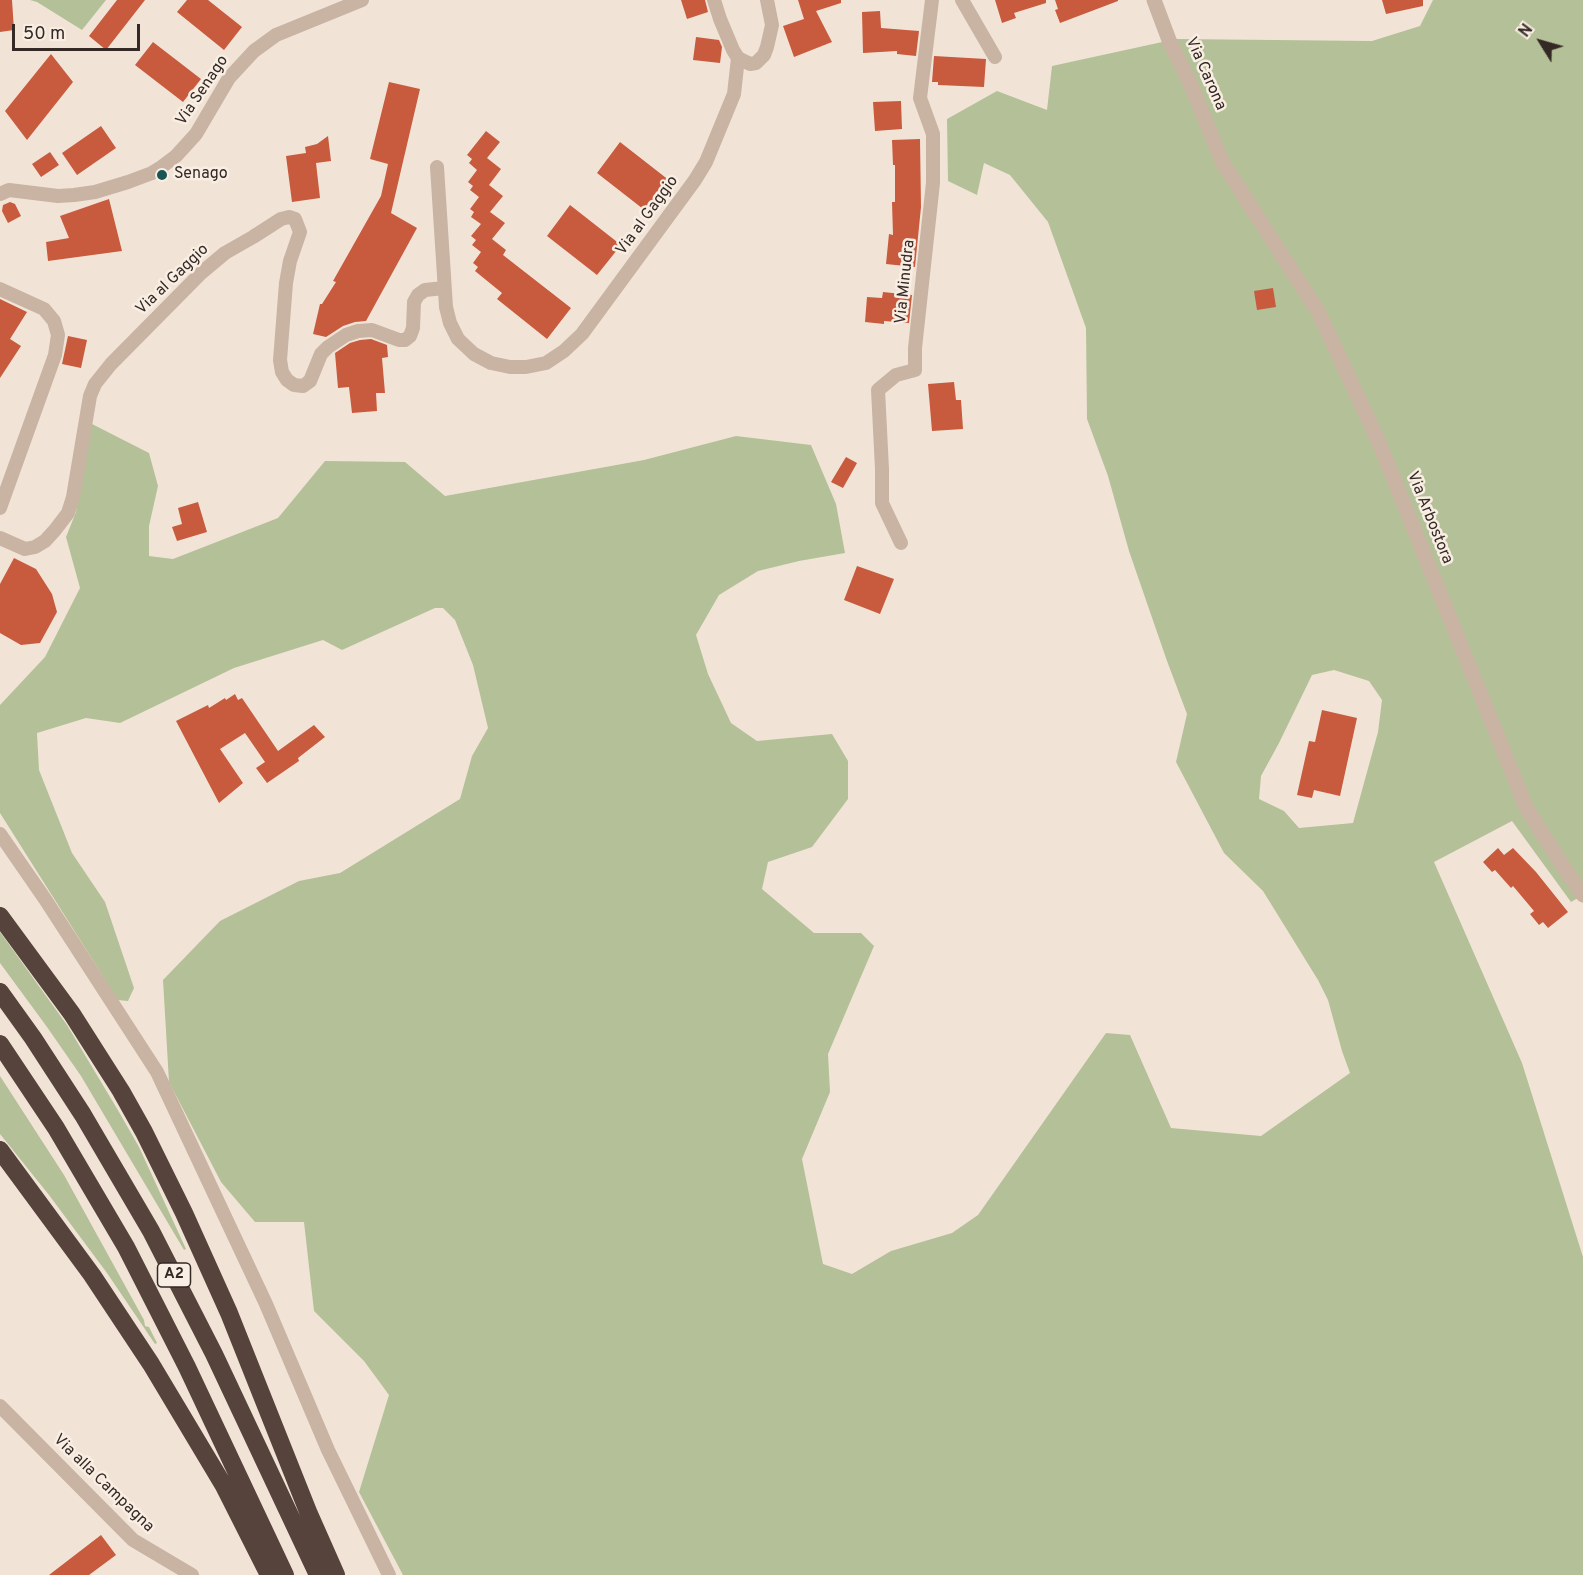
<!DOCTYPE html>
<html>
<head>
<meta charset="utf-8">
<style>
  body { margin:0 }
  #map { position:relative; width:1583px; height:1575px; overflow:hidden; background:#f1e4d7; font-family:Overpass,sans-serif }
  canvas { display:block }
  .north { position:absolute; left:1511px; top:12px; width:60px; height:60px; -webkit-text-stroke:4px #f9eee3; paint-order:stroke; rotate:307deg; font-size:16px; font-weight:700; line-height:24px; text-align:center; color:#342925 }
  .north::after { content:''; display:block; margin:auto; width:21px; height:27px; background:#342925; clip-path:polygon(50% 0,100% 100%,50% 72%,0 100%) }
  .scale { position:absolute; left:12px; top:24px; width:128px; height:27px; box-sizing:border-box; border:3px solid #342925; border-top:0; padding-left:8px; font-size:18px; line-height:21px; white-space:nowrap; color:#342925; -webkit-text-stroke:4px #f9eee3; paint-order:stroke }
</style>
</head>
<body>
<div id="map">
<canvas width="1583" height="1575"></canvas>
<div class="north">N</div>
<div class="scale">50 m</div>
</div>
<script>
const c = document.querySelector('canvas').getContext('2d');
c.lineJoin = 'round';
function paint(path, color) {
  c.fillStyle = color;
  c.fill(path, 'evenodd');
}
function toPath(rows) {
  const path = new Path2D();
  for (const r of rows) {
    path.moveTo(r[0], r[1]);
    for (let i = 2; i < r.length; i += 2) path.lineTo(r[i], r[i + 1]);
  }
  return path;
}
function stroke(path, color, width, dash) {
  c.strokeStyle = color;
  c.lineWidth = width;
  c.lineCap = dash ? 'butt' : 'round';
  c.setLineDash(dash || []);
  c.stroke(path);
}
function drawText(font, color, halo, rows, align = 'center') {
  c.font = font + ' Overpass,sans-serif';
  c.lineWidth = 5;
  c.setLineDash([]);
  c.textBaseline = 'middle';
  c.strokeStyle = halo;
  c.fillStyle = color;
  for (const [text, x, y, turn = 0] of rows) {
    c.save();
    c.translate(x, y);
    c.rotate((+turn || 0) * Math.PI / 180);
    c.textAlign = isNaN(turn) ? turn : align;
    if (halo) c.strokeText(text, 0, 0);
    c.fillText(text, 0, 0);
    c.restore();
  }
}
const green = toPath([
  [30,0,106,0,82,30,37,2],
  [1433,0,1583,0,1583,895,1571,902,1512,821,1434,862,1522,1063,1583,1257,1583,1575,403,1575,359,1492,389,1395,364,1361,314,1311,304,1222,255,1222,221,1182,169,1082,163,980,220,921,299,881,340,873,460,799,472,756,488,728,473,665,455,620,443,608,435,608,342,650,323,640,234,668,120,723,86,718,37,733,39,770,72,853,105,902,134,988,128,1001,118,1000,0,813,0,705,45,657,80,588,66,537,76,512,92,424,149,453,158,486,149,526,149,556,173,559,278,518,325,461,405,462,445,496,644,460,736,436,811,445,836,504,845,553,799,561,758,571,719,595,696,635,708,674,731,723,757,741,832,734,848,761,848,799,812,847,768,862,762,889,814,933,861,933,874,946,828,1054,830,1092,802,1159,823,1264,852,1274,891,1251,952,1233,978,1215,1106,1033,1130,1035,1171,1128,1261,1136,1350,1073,1342,1051,1328,1000,1318,980,1263,891,1224,853,1176,762,1187,714,1167,661,1129,551,1108,476,1087,419,1086,328,1048,222,1010,175,984,163,977,195,948,181,947,119,997,91,1047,110,1052,66,1176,39,1372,41,1420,26],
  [1334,670,1369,681,1382,700,1378,732,1353,823,1299,828,1284,811,1259,799,1261,776,1279,743,1312,675],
  [0,932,67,1025,119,1112,139,1147,186,1249,184,1250,81,1076,47,1027,0,963],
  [0,1076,64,1175,144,1320,145,1326,149,1327,157,1343,155,1344,107,1273,49,1195,0,1134]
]);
const building = toPath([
  [0,0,12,0,14,30,0,32],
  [117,0,145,0,106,50,89,36],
  [187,0,208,0,242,27,224,50,177,12],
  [681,0,705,0,708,12,687,19],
  [798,0,841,0,841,3,816,11,832,42,794,57,783,26,804,19],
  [995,0,1046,0,1046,3,1014,13,1016,18,1002,23],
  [1055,0,1118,0,1118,1,1060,23,1055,10,1058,9],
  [1382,0,1423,0,1423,6,1386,14],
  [880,11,881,28,919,31,916,56,897,54,897,51,863,53,862,12],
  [696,37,719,40,722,47,720,63,693,60],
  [153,42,201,79,183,102,135,65],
  [51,54,73,82,27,140,5,111],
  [934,56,986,59,984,87,938,85,938,82,932,82],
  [389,82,420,89,391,213,417,228,366,321,355,322,343,326,326,337,313,334,320,304,322,304,336,282,333,281,381,196,388,164,370,159],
  [901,101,902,129,875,131,873,102],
  [101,126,116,148,77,175,62,153],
  [486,131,500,142,487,158,501,169,489,185,503,196,490,212,505,223,492,239,506,250,503,255,571,308,547,339,497,299,502,293,475,271,478,267,473,263,481,252,472,245,476,240,471,236,481,224,471,217,474,212,470,209,479,197,470,190,473,186,468,182,477,170,469,163,472,159,467,155],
  [328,136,331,161,316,163,320,198,292,202,286,156,306,153,305,147,317,144],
  [920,139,921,207,915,267,886,264,889,234,893,235,892,202,895,202,895,165,893,165,892,140],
  [620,142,670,181,647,212,597,173],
  [50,152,59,165,41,177,32,164],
  [109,199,122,251,48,261,46,242,69,238,60,216],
  [10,202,15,204,21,216,8,223,2,211,3,205],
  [570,205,621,245,597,275,547,236],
  [1273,288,1276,307,1257,310,1254,291],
  [883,292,912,295,909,323,884,321,884,324,865,322,867,297,882,298],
  [0,299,27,312,10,339,21,346,0,378],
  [68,336,87,340,81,368,62,364],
  [371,339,387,345,388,357,382,358,385,393,376,393,377,411,352,413,349,387,338,388,335,353,350,343,360,340],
  [954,382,956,400,961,400,963,429,932,431,928,384],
  [846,457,857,463,843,488,831,482],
  [198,502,207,532,177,541,172,527,182,524,178,508],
  [14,558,36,569,52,594,57,612,40,643,21,645,0,633,0,584],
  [857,566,894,579,880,614,844,600],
  [235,694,238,700,242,698,278,751,314,725,325,737,298,758,299,761,267,783,256,768,265,762,245,733,220,749,243,783,219,803,176,721,208,705,209,708,225,698,226,700],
  [1322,710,1357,718,1340,796,1314,790,1312,798,1297,795,1309,741,1315,742],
  [1498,848,1504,855,1513,848,1536,872,1568,912,1548,928,1543,922,1539,925,1530,914,1534,911,1513,886,1511,888,1495,870,1492,872,1483,862],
  [101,1535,116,1555,89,1575,49,1575]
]);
const minor = toPath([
  [714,0,720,19,733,50,738,58,750,64,756,63,764,55,767,47,772,25,767,0],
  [962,0,995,57],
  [437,167,446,307,450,323,458,339,474,354,491,363,510,367,526,367,546,363,564,351,582,334,695,180,706,162,734,94,738,58],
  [0,194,9,190,58,196,74,195,95,192,128,182,152,173,160,168,176,156,196,134,229,78,254,51,276,35,362,0],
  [0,289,44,309,54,321,58,335,55,355,0,508],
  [0,538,25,549,35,547,45,541,55,530,68,513,73,497,90,396,95,384,111,364,201,273,225,253,253,237,281,219,289,217,295,219,300,232,290,261,286,283,280,360,282,372,287,380,294,385,303,386,310,381,321,354,328,347,346,335,358,331,372,330,399,340,405,340,410,336,413,328,414,302,418,295,425,290,444,288],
  [901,543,882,503,882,469,878,390,896,375,915,370,915,348,933,183,933,134,920,98,932,0],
  [0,834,45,899,157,1072,266,1304,328,1450,389,1575],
  [0,1406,133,1540,192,1575]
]);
const tertiary = toPath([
  [1154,0,1169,40,1190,83,1223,163,1319,313,1378,440,1527,809,1563,866,1583,895]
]);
const motorway = toPath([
  [0,916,72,1014,121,1091,144,1132,184,1213,229,1313,309,1514,336,1575],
  [0,992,33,1038,83,1115,151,1231,214,1354,318,1575],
  [0,1044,56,1128,126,1247,187,1367,285,1575],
  [0,1150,92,1275,151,1364,224,1486,269,1575]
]);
const markers = [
  [162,175,6,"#1a5556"]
];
const shields = [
  [174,1275,33]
];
const shieldNames = [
  ["A2",174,1275]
];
const streetNames = [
  ["Via Carona",1205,74,66],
  ["Via Senago",203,91,-56],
  ["Via al Gaggio",648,216,-54],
  ["Via al Gaggio",173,280,-44],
  ["Via Minudra",906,282,-84],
  ["Via Arbostora",1429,518,68],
  ["Via alla Campagna",103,1484,44]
];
const poiNames = [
  ["Senago",174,175]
];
paint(green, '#b4c097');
paint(building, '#c85a3e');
stroke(minor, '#c9b3a3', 14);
stroke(tertiary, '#c9b3a3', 15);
stroke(motorway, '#55433c', 18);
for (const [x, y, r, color] of markers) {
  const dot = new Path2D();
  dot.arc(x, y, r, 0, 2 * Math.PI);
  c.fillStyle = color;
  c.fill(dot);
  stroke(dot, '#f9eee3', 2);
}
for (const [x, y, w] of shields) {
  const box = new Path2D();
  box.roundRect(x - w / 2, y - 12, w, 24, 4.5);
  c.fillStyle = '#f9eee3';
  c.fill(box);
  stroke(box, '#342925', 1.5);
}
drawText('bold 15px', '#342925', null, shieldNames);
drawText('16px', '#342925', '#f9eee3', streetNames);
drawText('16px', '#342925', '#f9eee3', poiNames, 'left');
</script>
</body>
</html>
